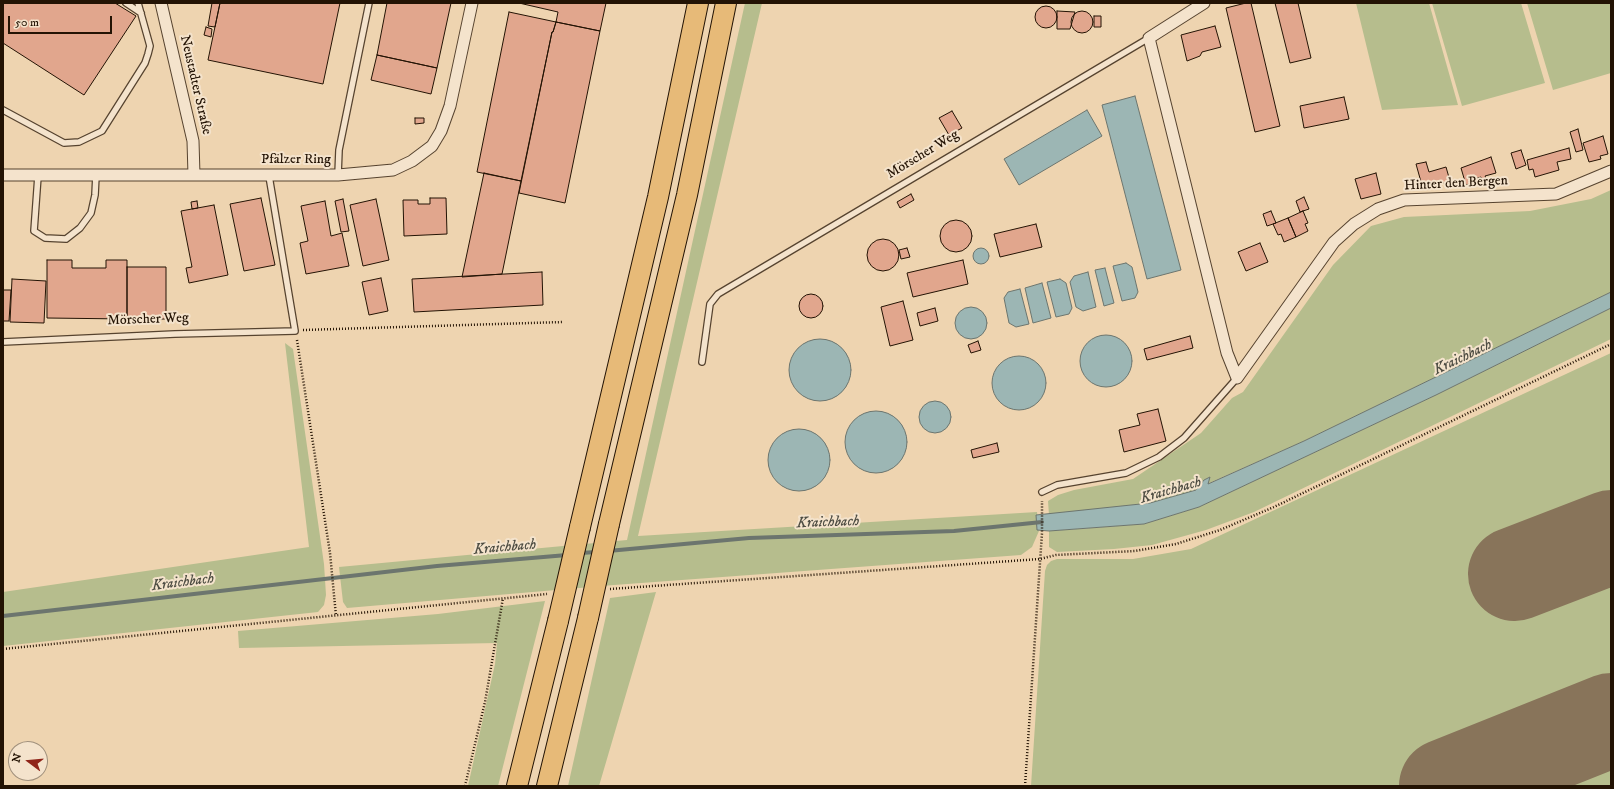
<!DOCTYPE html>
<html>
<head>
<meta charset="utf-8">
<style>
  body { margin:0 }
  #map { position:relative; width:1614px; height:789px; overflow:hidden; background:#eed4b0; font-family:"IM FELL DW Pica",serif }
  canvas { display:block }
  .frame { position:absolute; inset:0; border:4px solid #231304; pointer-events:none }
  .north { position:absolute; left:8px; top:741px; width:40px; height:40px; box-sizing:border-box; background:#f4e3cc; border:1px solid #a0907c; border-radius:50%; rotate:286deg; font-size:11px; font-weight:700; line-height:16px; text-align:center; color:#231304 }
  .north::after { content:''; display:block; margin:auto; width:14px; height:18px; background:#8f2418; clip-path:polygon(50% 0,100% 100%,50% 72%,0 100%) }
  .scale { position:absolute; left:8px; top:16px; width:104px; height:18px; box-sizing:border-box; border:2px solid #231304; border-top:0; padding-left:5px; font-size:12px; line-height:14px; white-space:nowrap; color:#231304; -webkit-text-stroke:3px #f4e3cc; paint-order:stroke }
</style>
</head>
<body>
<div id="map">
<canvas width="1614" height="789"></canvas>
<div class="frame"></div>
<div class="north">N</div>
<div class="scale">50 m</div>
</div>
<script>
const c = document.querySelector('canvas').getContext('2d');
c.lineJoin = 'round';
function paint(path, color) {
  c.fillStyle = color;
  c.fill(path, 'evenodd');
}
function toPath(rows) {
  const path = new Path2D();
  for (const r of rows) {
    if (r.length === 3) {
      path.moveTo(r[0] + r[2], r[1]);
      path.arc(r[0], r[1], r[2], 0, 2 * Math.PI);
      continue;
    }
    path.moveTo(r[0], r[1]);
    for (let i = 2; i < r.length; i += 2) path.lineTo(r[i], r[i + 1]);
  }
  return path;
}
function stroke(path, color, width, dash) {
  c.strokeStyle = color;
  c.lineWidth = width;
  c.lineCap = dash ? 'butt' : 'round';
  c.setLineDash(dash || []);
  c.stroke(path);
}
function drawText(font, color, halo, rows, align = 'center') {
  c.font = font + ' "IM FELL DW Pica",serif';
  c.lineWidth = 4;
  c.setLineDash([]);
  c.textBaseline = 'middle';
  c.strokeStyle = halo;
  c.fillStyle = color;
  for (const [text, x, y, turn = 0] of rows) {
    c.save();
    c.translate(x, y);
    c.rotate((+turn || 0) * Math.PI / 180);
    c.textAlign = isNaN(turn) ? turn : align;
    if (halo) c.strokeText(text, 0, 0);
    c.fillText(text, 0, 0);
    c.restore();
  }
}
const green = toPath([
  [745,3,762,3,638,536,1037,512,1039,531,1032,547,1021,555,614,585,347,608,343,602,339,567,627,540],
  [1356,3,1429,3,1458,105,1382,110],
  [1432,3,1521,3,1545,83,1462,106],
  [1527,3,1611,3,1611,73,1553,90],
  [1611,190,1611,292,1304,441,1207,484,1210,477,1204,480,1196,490,1150,503,1049,515,1048,501,1058,495,1074,490,1133,479,1201,433,1232,398,1243,392,1333,265,1371,226,1404,217,1530,211,1591,199],
  [1611,308,1611,339,1254,512,1206,530,1152,545,1114,549,1057,552,1049,547,1049,531,1144,524,1199,507,1436,395],
  [285,343,293,349,324,564,326,595,324,605,318,612,3,646,3,592,309,547],
  [1611,353,1611,785,1031,786,1045,571,1047,565,1051,561,1057,559,1133,559,1191,549],
  [656,592,599,786,568,786,610,598],
  [545,601,498,786,468,786,495,664,497,643,239,648,238,631,438,614]
]);
const water = toPath([
  [1135,96,1181,270,1147,279,1102,105,1135,96],
  [1087,110,1102,136,1019,185,1004,159,1087,110],
  [981,256,8],
  [1126,263,1132,267,1138,292,1135,298,1122,301,1113,266,1126,263],
  [1105,268,1114,303,1104,306,1095,270,1105,268],
  [1088,272,1096,307,1083,311,1076,307,1070,282,1074,276,1088,272],
  [1060,279,1066,283,1072,308,1069,314,1056,317,1047,282,1060,279],
  [1042,283,1051,318,1033,323,1025,288,1042,283],
  [1020,289,1029,324,1016,327,1009,323,1004,298,1008,292,1020,289],
  [1611,292,1611,308,1436,395,1199,507,1144,524,1049,531,1037,530,1036,515,1150,503,1196,490,1204,480,1210,477,1208,484,1304,441,1611,292],
  [971,323,16],
  [1106,361,26],
  [820,370,31],
  [1019,383,27],
  [935,417,16],
  [876,442,31],
  [799,460,31]
]);
const stream = toPath([
  [608,551,749,538,954,531,1042,522],
  [580,553,597,552],
  [3,616,437,566,567,555]
]);
const runway = toPath([
  [1515,574,1611,537],
  [1446,786,1611,720]
]);
const building = toPath([
  [3,3,115,3,136,16,84,95,3,43,3,3],
  [212,3,220,3,215,27,208,26,212,3],
  [220,3,340,3,323,84,208,60,220,3],
  [387,3,451,3,437,68,377,55,387,3],
  [519,3,606,3,600,31,556,22,558,12,519,3],
  [1246,3,1251,3,1280,126,1255,132,1226,8,1246,3],
  [1275,3,1298,3,1311,58,1290,63,1275,3],
  [1046,17,11],
  [1082,22,11],
  [1057,11,1075,12,1070,29,1057,29,1057,11],
  [509,12,556,22,553,32,552,32,521,181,477,172,509,12],
  [1094,16,1101,16,1101,27,1094,27,1094,16],
  [556,22,600,31,565,203,519,193,552,32,553,32,556,22],
  [1215,26,1221,47,1202,52,1200,56,1187,61,1181,35,1215,26],
  [206,27,212,29,211,37,204,35,206,27],
  [377,55,437,68,431,94,371,80,377,55],
  [1344,97,1349,119,1304,128,1300,106,1344,97],
  [952,111,962,128,949,135,939,118,952,111],
  [415,118,424,118,424,123,415,124,415,118],
  [1578,129,1583,150,1576,152,1570,132,1578,129],
  [1603,136,1608,154,1600,156,1601,159,1589,162,1583,143,1603,136],
  [1569,148,1571,159,1557,162,1559,170,1535,177,1533,169,1529,170,1527,160,1569,148],
  [1521,150,1526,165,1516,169,1511,153,1521,150],
  [1491,157,1496,173,1485,176,1486,178,1482,180,1481,177,1474,179,1475,182,1466,185,1461,168,1491,157],
  [1426,162,1429,172,1446,167,1450,181,1423,189,1416,164,1426,162],
  [484,173,521,181,502,274,462,277,484,173],
  [1376,173,1381,194,1361,199,1355,179,1376,173],
  [911,194,914,200,900,208,897,202,911,194],
  [1304,197,1309,209,1300,212,1296,201,1304,197],
  [261,198,275,265,244,271,230,204,261,198],
  [430,198,446,198,447,234,404,236,403,200,418,200,418,204,430,204,430,198],
  [343,199,349,231,341,232,335,201,343,199],
  [376,199,389,260,363,266,350,205,376,199],
  [197,201,198,208,192,209,191,202,197,201],
  [325,201,331,236,342,233,349,266,306,274,300,243,308,241,301,206,325,201],
  [214,205,228,275,189,283,186,268,192,267,181,211,214,205],
  [1271,211,1276,223,1267,226,1263,214,1271,211],
  [1303,211,1308,223,1305,224,1308,231,1296,237,1288,218,1303,211],
  [1288,218,1296,237,1284,242,1281,234,1278,235,1273,224,1288,218],
  [956,236,16],
  [1036,224,1042,247,1000,257,994,234,1036,224],
  [883,255,16],
  [1260,243,1268,262,1246,271,1238,252,1260,243],
  [907,248,910,257,901,259,899,250,907,248],
  [47,260,72,260,72,268,106,268,106,260,127,260,127,319,47,318,47,260],
  [963,260,968,284,913,297,907,273,963,260],
  [127,267,166,267,166,319,127,319,127,267],
  [542,272,543,305,414,312,412,279,542,272],
  [381,278,388,311,369,315,362,282,381,278],
  [12,279,46,281,44,323,10,322,12,279],
  [3,290,11,290,9,321,3,321,3,290],
  [811,306,12],
  [903,301,913,340,890,346,881,307,903,301],
  [935,308,938,321,920,326,917,313,935,308],
  [1190,336,1193,348,1147,360,1144,349,1190,336],
  [978,341,981,350,971,353,968,345,978,341],
  [1158,409,1166,441,1124,452,1119,430,1140,425,1137,414,1158,409],
  [997,443,999,452,973,458,971,450,997,443]
]);
const path = toPath([
  [303,330,563,322],
  [297,340,330,553,336,616],
  [610,589,1040,559,1056,555,1135,551,1176,544,1220,530,1274,507,1611,344],
  [3,649,547,594],
  [465,786,485,702,503,598],
  [1025,786,1042,533,1042,501]
]);
const lane = toPath([
  [126,3,141,13],
  [3,110,64,143,79,142,102,131,145,63,148,54,150,46,138,3],
  [338,175,339,150,369,3],
  [38,176,34,231,45,238,66,239,80,228,91,213,95,195,96,175],
  [3,342,175,334,295,331,269,176],
  [702,362,710,304,718,294,1149,38],
  [1042,492,1057,485,1126,473,1159,457,1184,438,1237,378]
]);
const street = toPath([
  [161,3,193,141,194,175],
  [1204,3,1149,38,1227,353,1237,378],
  [3,175,338,175,393,170,412,161,432,146,441,131,450,106,472,3],
  [1237,378,1334,242,1354,224,1378,209,1404,200,1556,194,1611,171]
]);
const highway = toPath([
  [609,524,687,195,726,3],
  [580,527,658,197,698,3],
  [517,786,558,621],
  [547,786,588,618]
]);
const highwayBridge = toPath([
  [588,618,609,524],
  [558,621,580,527]
]);
const streetNames = [
  ["Neustadter Straße",195,85,77],
  ["Mörscher Weg",923,155,-31],
  ["Pfälzer Ring",296,160],
  ["Hinter den Bergen",1456,184,-3],
  ["Mörscher Weg",148,320,-2]
];
const waterNames = [
  ["Kraichbach",1463,358,-26],
  ["Kraichbach",1171,491,-16],
  ["Kraichbach",828,523,-2],
  ["Kraichbach",505,548,-5],
  ["Kraichbach",183,583,-7]
];
paint(green, '#b6bd8d');
paint(water, '#9cb6b4');
stroke(water, '#6c756e', 1);
stroke(stream, '#6c756e', 4);
stroke(runway, '#88745a', 94);
paint(building, '#e1a68d');
stroke(building, '#231304', 1);
stroke(lane, '#56432f', 8);
stroke(street, '#56432f', 13);
stroke(highway, '#231304', 22);
stroke(path, '#231304', 2.5, [1, 2]);
stroke(lane, '#f4e3cc', 5.5);
stroke(street, '#f4e3cc', 11);
stroke(highway, '#e7ba78', 20);
stroke(highwayBridge, '#231304', 22, []);
stroke(highwayBridge, '#e7ba78', 20);
drawText('14px', '#231304', '#f4e3cc', streetNames);
drawText('italic 15px', '#4d4c42', '#f4e3cc', waterNames);
</script>
</body>
</html>
